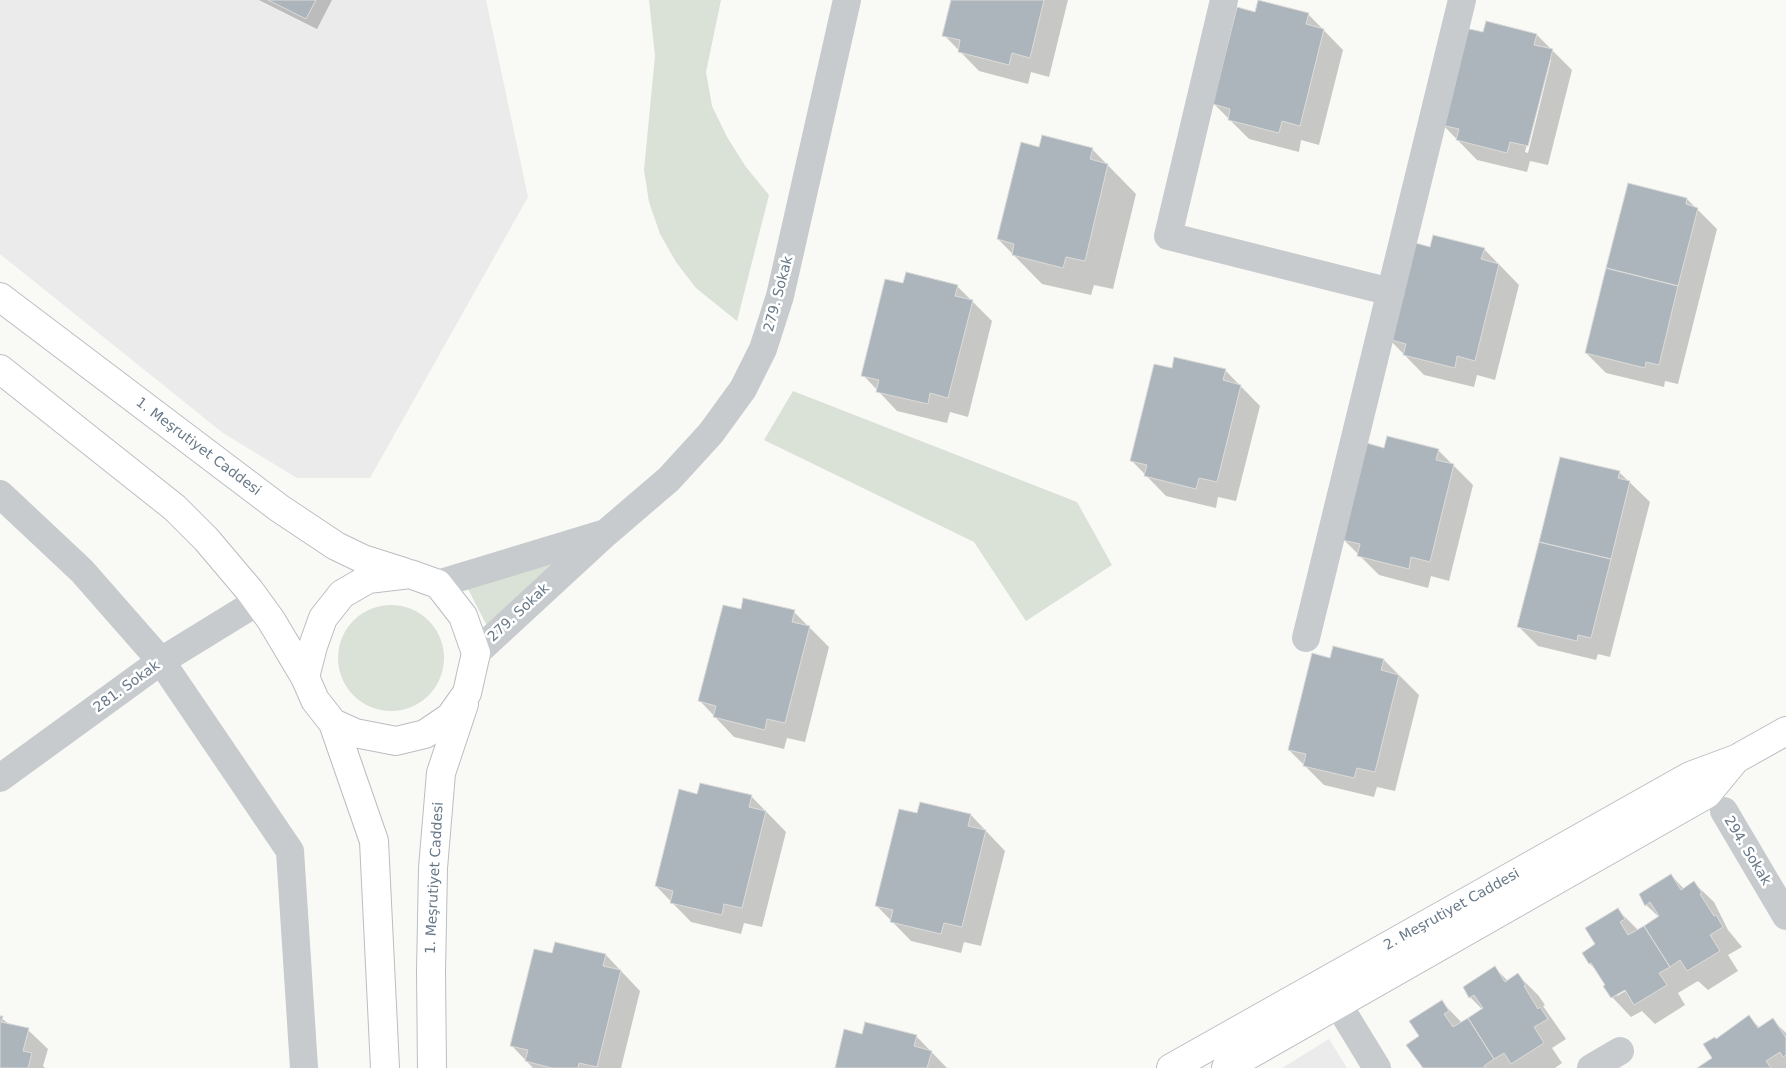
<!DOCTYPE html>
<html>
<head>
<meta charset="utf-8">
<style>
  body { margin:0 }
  canvas { display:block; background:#f9f9f6 }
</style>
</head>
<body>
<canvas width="1786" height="1068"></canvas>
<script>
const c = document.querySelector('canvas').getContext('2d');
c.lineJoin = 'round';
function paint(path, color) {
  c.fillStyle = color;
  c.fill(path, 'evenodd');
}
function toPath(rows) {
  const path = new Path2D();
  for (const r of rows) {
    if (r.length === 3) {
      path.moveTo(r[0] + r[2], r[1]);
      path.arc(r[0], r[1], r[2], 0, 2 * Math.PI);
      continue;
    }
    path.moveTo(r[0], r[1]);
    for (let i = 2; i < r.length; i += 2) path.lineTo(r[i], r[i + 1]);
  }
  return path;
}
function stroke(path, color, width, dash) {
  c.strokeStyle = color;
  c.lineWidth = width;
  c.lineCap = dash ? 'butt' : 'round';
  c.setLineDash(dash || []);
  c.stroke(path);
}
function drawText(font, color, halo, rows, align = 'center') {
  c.font = font + ' "DejaVu Sans",sans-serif';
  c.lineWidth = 5;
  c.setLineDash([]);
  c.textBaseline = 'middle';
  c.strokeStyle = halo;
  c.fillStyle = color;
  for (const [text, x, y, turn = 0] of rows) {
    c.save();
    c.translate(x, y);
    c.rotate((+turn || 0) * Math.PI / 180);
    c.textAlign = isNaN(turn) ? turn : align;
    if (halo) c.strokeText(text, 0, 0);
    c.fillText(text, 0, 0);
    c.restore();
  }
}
const built = toPath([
  [0,0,486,0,528,197,370,478,297,478,223,433,0,254],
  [1329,1039,1347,1068,1282,1068]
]);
const green = toPath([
  [649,0,721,0,706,72,712,106,727,137,746,167,769,195,737,321,696,288,676,262,660,234,649,202,644,170,655,56],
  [793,391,1077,502,1112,565,1026,621,974,542,764,440],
  [564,559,487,626,467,587],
  [391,658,53]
]);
const shadow = toPath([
  [259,0,332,0,317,29],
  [953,0,1068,0,1049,77,1031,72,1028,84,979,71,944,35],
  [1308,14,1343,50,1319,145,1301,140,1299,152,1249,139,1214,104],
  [1487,23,1537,35,1572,70,1548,165,1530,161,1527,172,1477,160,1442,124,1484,34],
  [1549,58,1551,60,1528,153,1525,152],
  [1040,148,1092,149,1136,194,1113,289,1094,285,1091,295,1042,284,998,239],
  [1629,185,1687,199,1717,229,1678,384,1665,381,1664,387,1606,373,1586,353],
  [1484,249,1519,285,1495,380,1477,375,1474,387,1424,375,1389,339],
  [904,285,957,286,992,321,968,417,950,412,947,423,897,411,863,375],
  [1173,370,1225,370,1260,406,1236,501,1218,497,1216,508,1166,496,1131,460],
  [1385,449,1438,450,1473,485,1449,581,1431,576,1428,588,1379,575,1344,540],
  [1619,472,1650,502,1610,657,1598,654,1596,660,1538,646,1518,626],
  [742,610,794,612,829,647,805,742,787,738,784,749,734,737,700,701],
  [1334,648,1384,660,1419,695,1395,791,1377,787,1374,797,1324,785,1289,750,1331,659],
  [698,795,751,796,786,832,762,927,744,923,741,934,691,922,656,886],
  [918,815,971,815,1005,851,981,946,964,942,961,953,911,941,876,905],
  [1671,875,1684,889,1694,883,1714,902,1728,930,1742,947,1728,955,1738,971,1708,990,1698,981,1678,993,1685,1005,1655,1024,1642,1011,1631,1017,1612,997,1598,972,1590,964,1583,953,1597,944,1618,910,1638,930,1659,917,1646,905],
  [1631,988,1617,996,1617,993],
  [556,943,606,955,640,991,621,1068,533,1068,511,1045,553,954],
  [1495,968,1508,981,1518,975,1538,995,1545,1005,1543,1006,1566,1039,1552,1048,1562,1063,1555,1068,1425,1068,1421,1037,1442,1002,1462,1023,1483,1010,1470,997],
  [0,1017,10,1025,28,1030,48,1049,43,1066,45,1068,0,1068],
  [1749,1017,1760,1028,1773,1020,1786,1033,1786,1068,1698,1068,1713,1058,1717,1040],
  [863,1035,916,1036,947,1068,836,1068]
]);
const building = toPath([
  [268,0,316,0,306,19,268,0],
  [951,0,1044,0,1030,58,1012,53,1009,65,958,52,960,40,942,36,951,0],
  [1258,0,1309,13,1306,24,1324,29,1300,126,1282,121,1279,133,1228,120,1230,109,1213,104,1237,7,1255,12,1258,0],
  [1486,21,1537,34,1534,45,1553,49,1528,146,1510,142,1507,153,1456,140,1459,129,1441,125,1465,28,1483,32,1486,21],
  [1042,135,1093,148,1090,159,1108,164,1085,261,1066,257,1063,268,1012,255,1014,244,997,239,1021,142,1039,147,1042,135],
  [1628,183,1687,198,1686,204,1698,208,1678,286,1606,268,1628,183],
  [1433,235,1485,248,1481,259,1499,264,1475,361,1457,356,1455,368,1403,355,1406,344,1388,339,1412,242,1430,247,1433,235],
  [1606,268,1678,286,1659,365,1646,362,1645,368,1585,353,1606,268],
  [906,272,958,285,955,296,973,300,948,398,930,393,928,404,876,392,879,380,861,376,885,279,903,283,906,272],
  [1174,357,1226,369,1223,380,1241,385,1217,482,1199,478,1196,489,1144,476,1147,465,1130,461,1154,364,1172,368,1174,357],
  [1387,436,1439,449,1436,460,1454,464,1430,562,1411,557,1409,569,1357,556,1360,544,1342,540,1367,443,1384,448,1387,436],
  [1560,457,1620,471,1618,478,1630,481,1611,559,1539,542,1560,457],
  [1539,542,1611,559,1591,638,1578,635,1577,641,1517,627,1539,542],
  [743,598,795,610,792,622,810,626,785,723,767,719,765,730,713,717,716,706,698,701,723,605,741,609,743,598],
  [1333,646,1384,659,1381,670,1399,675,1375,772,1357,768,1354,778,1303,766,1306,754,1288,750,1312,653,1330,658,1333,646],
  [700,783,752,795,749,807,766,811,742,908,724,904,722,915,670,903,673,891,655,886,679,789,697,794,700,783],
  [920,802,971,814,968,826,986,830,962,927,944,923,941,934,890,922,893,910,875,906,899,809,917,813,920,802],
  [1671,874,1681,890,1694,881,1702,893,1700,894,1714,916,1716,915,1723,927,1710,935,1720,951,1687,971,1680,960,1670,967,1644,926,1659,916,1650,902,1645,906,1639,894,1671,874],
  [1618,908,1625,919,1620,922,1628,935,1644,926,1670,967,1659,973,1667,985,1634,1005,1625,990,1611,998,1603,986,1605,985,1591,963,1589,964,1582,953,1595,944,1585,928,1618,908],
  [555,942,606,954,603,966,621,970,597,1067,579,1063,578,1068,552,1068,525,1061,528,1050,510,1046,534,949,552,953,555,942],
  [1495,966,1505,982,1518,973,1526,985,1524,986,1538,1009,1540,1007,1548,1019,1534,1027,1544,1043,1511,1064,1504,1053,1494,1059,1468,1018,1483,1008,1474,995,1469,998,1463,987,1495,966],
  [1442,1000,1449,1011,1444,1014,1453,1027,1468,1018,1494,1059,1484,1066,1485,1068,1423,1068,1406,1045,1419,1036,1409,1021,1442,1000],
  [1749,1015,1758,1028,1773,1018,1786,1038,1786,1055,1783,1057,1780,1052,1766,1061,1771,1068,1697,1068,1712,1058,1703,1044,1715,1037,1716,1039,1749,1015],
  [0,1016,3,1016,1,1022,29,1028,23,1051,32,1053,28,1068,0,1068,0,1016],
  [865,1022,917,1035,914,1046,932,1051,927,1068,835,1068,844,1029,862,1034,865,1022]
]);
const minor = toPath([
  [1224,0,1168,236,1391,292],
  [0,494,82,571,161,661,290,851,304,1068],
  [606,533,669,479,711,433,743,389,763,349,780,296,847,0],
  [438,584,606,533,476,653],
  [1306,638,1462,0],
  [0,778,161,661,257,602],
  [1724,811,1786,916],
  [1344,1014,1377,1068],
  [1591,1068,1620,1051]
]);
const major = toPath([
  [0,297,279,508,336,546,363,559,404,572],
  [0,369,175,508,206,539,250,591,271,620,305,677,315,700,333,723,355,733,396,741,425,734,450,717,467,693,476,653,463,616,438,584,410,574,368,579,342,594,323,618,313,646,305,677],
  [333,723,374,841,385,1068],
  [432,1068,431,972,433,868,441,773,464,704],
  [1171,1068,1690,776,1736,759,1786,731],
  [1226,1068,1707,794,1735,760]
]);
const streetNames = [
  ["279. Sokak",779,294,-75],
  ["1. Meşrutiyet Caddesi",198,447,37],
  ["279. Sokak",519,613,-43],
  ["281. Sokak",127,687,-36],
  ["294. Sokak",1747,851,59],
  ["1. Meşrutiyet Caddesi",435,878,-87],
  ["2. Meşrutiyet Caddesi",1452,910,-29]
];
paint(built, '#eaebea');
paint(green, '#dae1d7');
paint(shadow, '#0003');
paint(building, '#adb5bc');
stroke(building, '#dbdbd9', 1);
stroke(major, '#babec2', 30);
stroke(minor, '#c7cbce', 28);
stroke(major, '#fff', 28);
drawText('14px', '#677888', '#fff', streetNames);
</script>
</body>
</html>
